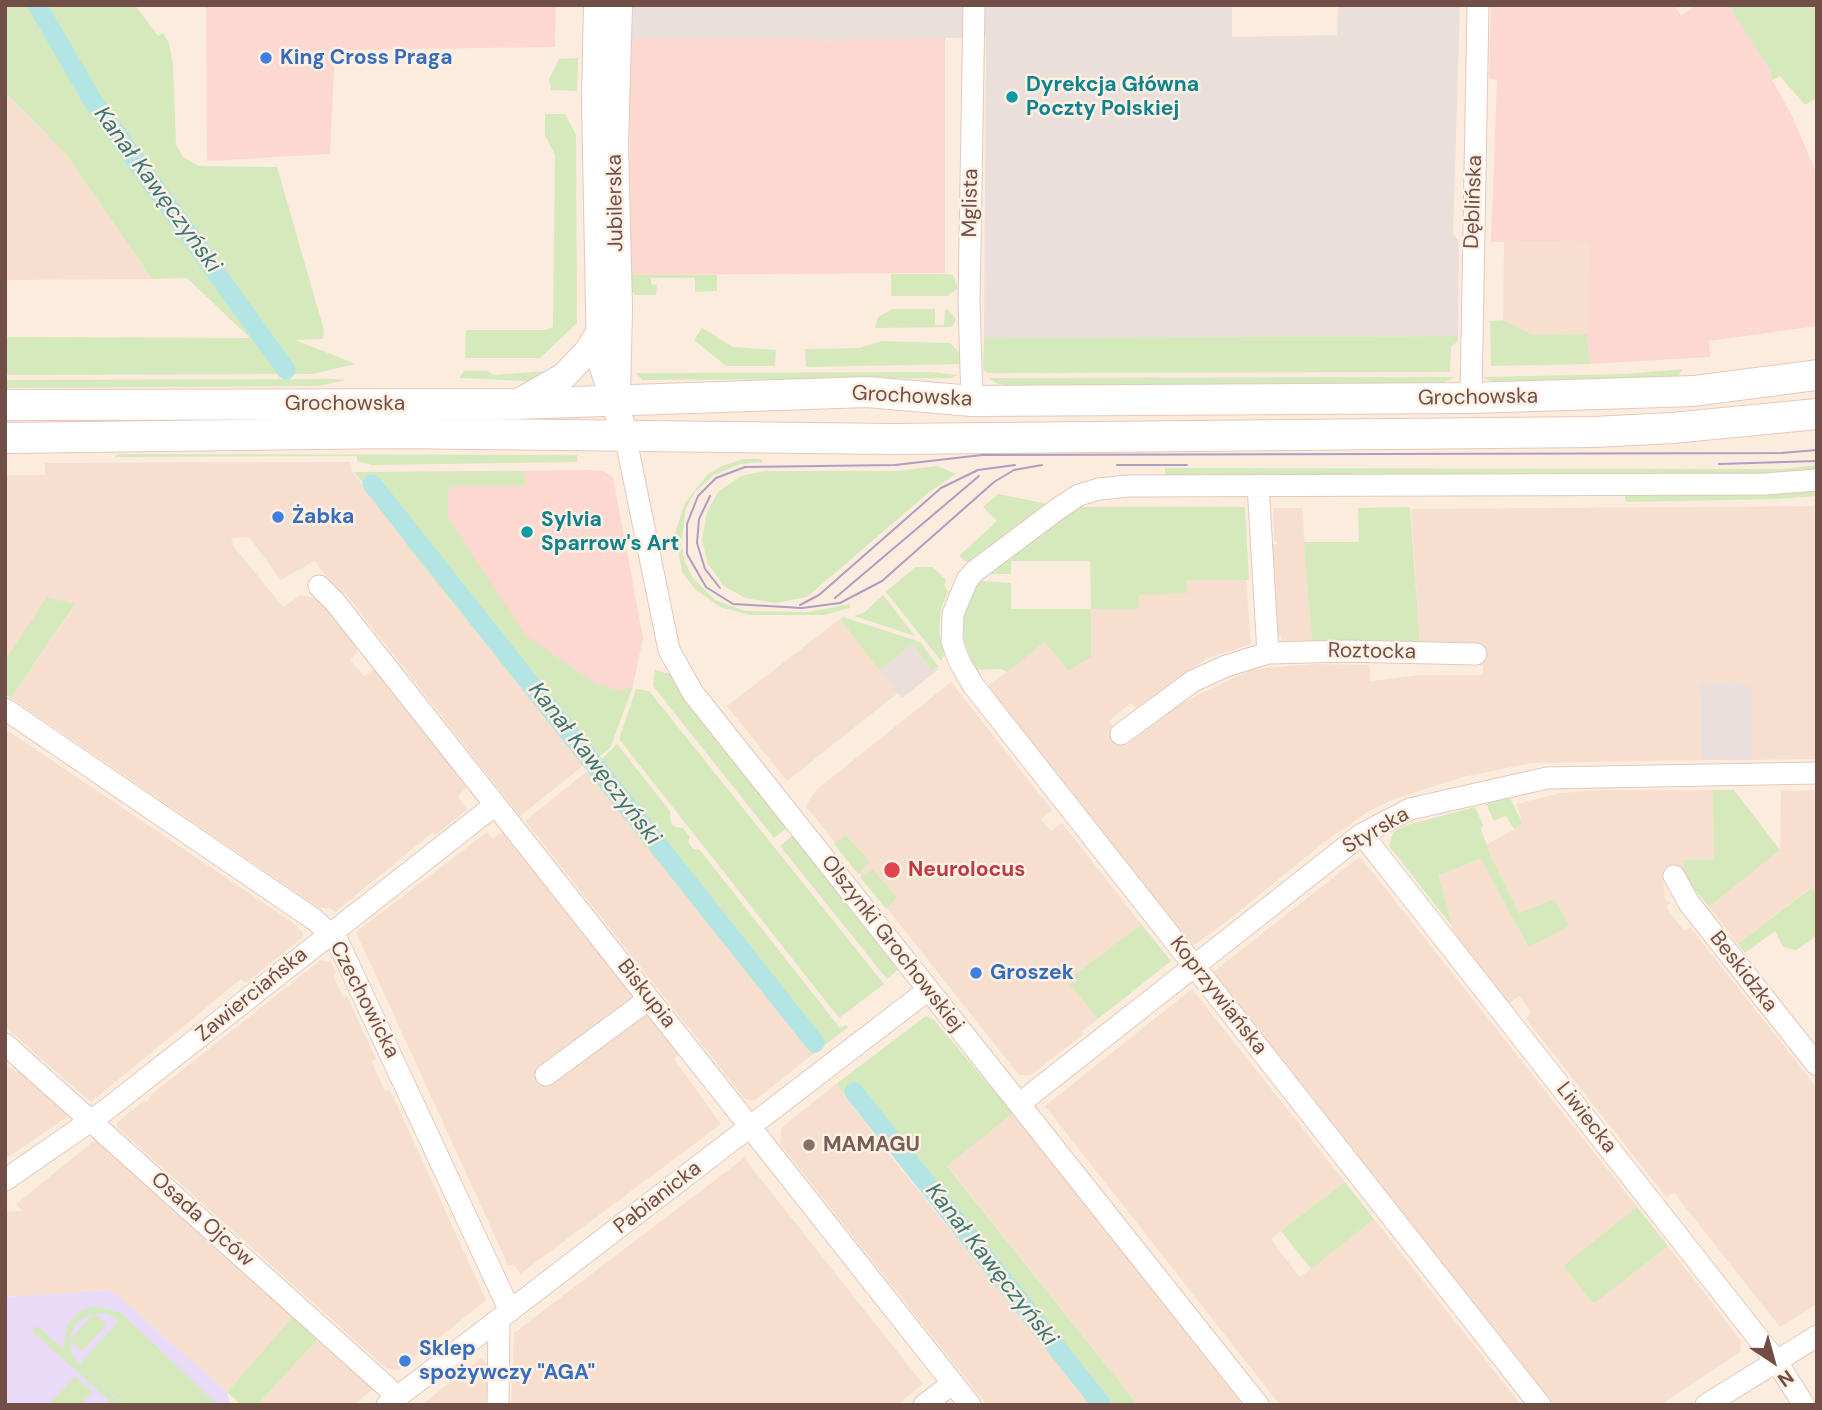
<!DOCTYPE html>
<html>
<head>
<meta charset="utf-8">
<style>
  body { margin:0 }
  #map { position:relative; width:1822px; height:1410px; overflow:hidden; background:#fcecde; font-family:"DM Sans",sans-serif }
  canvas { display:block }
  .frame { position:absolute; inset:0; border:7px solid #724f46; pointer-events:none }
  .north { position:absolute; left:1738px; top:1326px; width:70px; height:70px; -webkit-text-stroke:5px #fff0e4; paint-order:stroke; rotate:144deg; font-size:19px; font-weight:700; line-height:28px; text-align:center; color:#724f46 }
  .north::after { content:''; display:block; margin:auto; width:24px; height:32px; background:#724f46; clip-path:polygon(50% 0,100% 100%,50% 72%,0 100%) }
</style>
</head>
<body>
<div id="map">
<canvas width="1822" height="1410"></canvas>
<div class="frame"></div>
<div class="north">N</div>
</div>
<script>
const c = document.querySelector('canvas').getContext('2d');
c.lineJoin = 'round';
function paint(path, color) {
  c.fillStyle = color;
  c.fill(path, 'evenodd');
}
function toPath(rows) {
  const path = new Path2D();
  for (const r of rows) {
    path.moveTo(r[0], r[1]);
    for (let i = 2; i < r.length; i += 2) path.lineTo(r[i], r[i + 1]);
  }
  return path;
}
function stroke(path, color, width, dash) {
  c.strokeStyle = color;
  c.lineWidth = width;
  c.lineCap = dash ? 'butt' : 'round';
  c.setLineDash(dash || []);
  c.stroke(path);
}
function drawText(font, color, halo, rows, align = 'center') {
  c.font = font + ' "DM Sans",sans-serif';
  c.lineWidth = 5;
  c.setLineDash([]);
  c.textBaseline = 'middle';
  c.strokeStyle = halo;
  c.fillStyle = color;
  for (const [text, x, y, turn = 0] of rows) {
    c.save();
    c.translate(x, y);
    c.rotate((+turn || 0) * Math.PI / 180);
    c.textAlign = isNaN(turn) ? turn : align;
    if (halo) c.strokeText(text, 0, 0);
    c.fillText(text, 0, 0);
    c.restore();
  }
}
const residential = toPath([
  [5,92,66,154,152,279,5,280],
  [1504,242,1590,243,1589,334,1534,335,1503,320],
  [351,462,352,472,410,542,406,545,584,765,520,816,345,593,341,595,314,561,281,580,249,537,231,538,234,547,283,607,301,595,323,600,358,644,357,653,350,660,364,676,377,668,469,785,458,796,467,810,435,835,433,832,335,912,330,908,319,908,11,698,75,605,47,598,5,660,5,475,45,475,45,463],
  [1817,506,1817,759,1752,760,1752,747,1700,683,1701,760,1531,763,1463,777,1394,799,1369,811,1327,840,1227,921,1198,943,1189,946,986,688,1045,642,1068,670,1091,657,1091,609,1138,609,1138,595,1186,580,1246,580,1251,644,1206,659,1136,708,1131,703,1109,721,1127,745,1183,702,1253,669,1313,664,1369,665,1371,681,1420,675,1483,675,1483,645,1420,644,1411,509],
  [1273,508,1302,508,1312,642,1282,642,1281,636,1276,636,1269,545,1278,544,1274,539],
  [840,619,898,693,787,781,727,706],
  [951,682,1052,810,1041,819,1051,831,1062,823,1141,924,1068,981,1098,1019,1082,1031,1084,1034,1031,1075,1019,1075,806,806,816,790],
  [5,729,292,922,303,933,303,937,246,983,241,979,91,1102,5,1027],
  [586,772,591,774,812,1055,754,1101,744,1098,525,821],
  [1604,790,1713,790,1714,859,1684,860,1684,867,1663,877,1665,899,1671,903,1666,907,1684,931,1690,927,1817,1088,1817,1304,1780,1327,1674,1193,1666,1197,1526,1019,1531,1012,1519,996,1508,1004,1453,931,1437,874,1482,859,1527,946,1570,926,1554,899,1519,913,1486,845,1523,824,1516,804,1560,793],
  [1817,790,1817,895,1810,888,1738,944,1709,907,1780,850,1781,791],
  [487,832,493,839,503,832,579,924,635,996,623,1005,633,1019,647,1013,681,1053,674,1059,721,1124,520,1274,514,1264,508,1265,356,932],
  [1358,858,1362,859,1637,1207,1564,1267,1594,1304,1668,1246,1741,1341,1740,1352,1660,1405,1553,1405,1212,973],
  [321,960,332,963,336,973,333,975,343,997,347,996,376,1059,371,1061,385,1091,390,1090,486,1300,399,1370,387,1369,117,1127,117,1122,144,1101,146,1103,152,1094],
  [1192,989,1345,1182,1271,1239,1297,1274,1300,1277,1374,1219,1521,1405,1280,1405,1045,1106],
  [5,1063,17,1073,22,1068,73,1113,5,1159],
  [836,1084,889,1154,1091,1405,987,1405,961,1373,780,1144,782,1127],
  [1013,1113,1243,1405,1138,1405,947,1165],
  [95,1140,102,1141,295,1314,227,1392,111,1290,5,1297,5,1212,22,1211,16,1204],
  [744,1158,923,1384,897,1405,511,1405,514,1333],
  [320,1337,374,1387,372,1390,353,1405,257,1405],
  [481,1358,488,1365,486,1405,421,1405]
]);
const commercial = toPath([
  [206,5,556,5,555,47,335,50,330,154,207,161],
  [1491,5,1674,5,1681,16,1697,5,1728,5,1771,71,1772,80,1791,114,1817,174,1817,326,1709,341,1710,357,1590,364,1587,334,1590,243,1491,242,1497,80,1489,78],
  [945,37,945,273,631,275,629,38,814,38,814,41],
  [588,470,603,471,613,477,643,638,633,686,610,748,386,472]
]);
const industrial = toPath([
  [632,5,1232,5,1232,37,1337,35,1338,5,1460,5,1453,234,1459,241,1458,336,984,338,986,37,814,41,813,38,632,38],
  [914,643,935,669,940,668,902,698,879,670],
  [1740,682,1752,689,1752,760,1701,760,1700,683]
]);
const education = toPath([
  [111,1290,227,1392,230,1405,5,1405,5,1297]
]);
const green = toPath([
  [5,5,135,5,158,36,163,33,169,43,173,65,176,145,183,157,199,166,277,167,324,330,323,339,295,340,356,364,313,374,5,375,5,337,250,338,187,278,152,279,66,154,5,92],
  [1728,5,1817,5,1817,98,1805,105,1780,76,1772,80,1771,71],
  [578,58,577,91,551,90,549,79,559,59],
  [545,114,565,114,576,135,577,323,540,358,465,358,466,330,546,330,553,327,555,155,545,135],
  [891,274,945,274,953,275,958,289,947,296,891,296],
  [631,275,717,275,717,291,695,292,695,278,651,278,651,284,657,285,656,295,635,295,631,291],
  [892,309,935,309,935,325,944,325,945,309,949,310,956,320,952,327,875,328,878,317],
  [1503,320,1534,335,1587,334,1590,364,1491,366,1490,321],
  [702,328,733,347,776,350,775,366,726,366,694,340],
  [1458,336,1458,341,1451,347,1450,372,987,373,983,369,984,338],
  [882,341,950,343,962,355,963,364,806,367,805,349,859,348],
  [1683,369,1676,379,1495,384,1483,377,1625,374],
  [464,371,488,371,494,375,547,371,532,381,524,381,459,378],
  [930,372,958,375,951,378,649,380,642,380,636,373],
  [1456,377,1440,384,1361,384,1007,385,998,384,989,378],
  [333,379,346,380,318,386,5,388,5,380],
  [118,454,577,455,577,462,372,465,357,461,357,456,114,457],
  [743,459,762,459,762,462,740,464,714,475,695,492,686,508,681,544,685,562,693,578,715,600,746,611,808,612,849,604,850,608,824,615,750,615,720,607,695,589,682,572,675,533,685,503,708,474,722,466],
  [1817,465,1817,473,1797,474,1165,476,1165,468,1783,469],
  [937,466,956,474,928,493,807,597,775,603,745,598,724,586,708,564,702,540,707,512,718,492,741,476,764,471,899,471],
  [525,471,525,486,453,486,448,491,448,518,525,635,593,682,619,691,633,686,610,748,585,767,406,545,409,541,354,472],
  [1817,489,1817,496,1777,499,1627,502,1625,499,1625,493],
  [998,494,1048,504,974,562,967,562,959,556,997,521,983,507],
  [1082,507,1245,507,1249,580,1186,580,1187,593,1139,595,1138,609,1091,609,1091,657,1068,671,1045,642,1007,672,1001,669,975,670,964,640,964,617,972,594,981,581,1011,583,1011,609,1091,609,1090,561,1011,561,1011,574,988,574,1069,513],
  [1410,507,1420,644,1312,642,1304,542,1359,542,1358,508],
  [915,567,933,567,946,580,944,584,948,592,941,609,939,631,944,655,941,661,886,592],
  [883,595,915,636,854,616,865,612],
  [47,597,75,604,11,698,5,694,5,660],
  [843,617,920,642,939,667,931,669,914,643,879,670,840,619],
  [655,670,673,675,787,828,774,838,653,686],
  [636,689,649,691,884,984,839,1018,619,739],
  [617,744,670,811,671,823,675,827,683,828,690,837,688,842,693,849,700,850,840,1028,846,1025,848,1027,812,1055,588,773],
  [1713,790,1734,790,1780,850,1709,907,1679,870,1684,867,1684,860,1714,859],
  [1510,798,1523,824,1514,829,1506,816,1494,821,1486,804],
  [1475,807,1483,825,1481,829,1490,854,1519,913,1554,899,1570,926,1528,947,1481,859,1438,875,1452,926,1389,846,1393,832,1407,825],
  [793,835,899,969,887,979,780,846],
  [846,836,870,862,858,874,834,844],
  [872,869,897,897,886,909,860,877],
  [1811,888,1817,895,1817,936,1796,950,1783,947,1775,931,1745,953,1738,944],
  [1141,924,1171,961,1098,1019,1067,981],
  [926,1016,934,1020,1013,1113,947,1166,1138,1405,1091,1405,836,1084],
  [1345,1182,1374,1219,1311,1269,1281,1231],
  [1637,1207,1668,1246,1594,1304,1563,1266],
  [95,1306,120,1312,218,1405,208,1402,205,1405,125,1405,84,1368,123,1405,114,1405,32,1331,37,1326,63,1349,68,1323,80,1311],
  [95,1313,108,1314,122,1323,119,1321,79,1365,71,1351,70,1335,78,1321,94,1313,70,1340,82,1351,107,1325],
  [295,1314,320,1337,257,1405,241,1405,227,1392],
  [75,1376,92,1392,80,1405,48,1405]
]);
const canal = toPath([
  [37,5,93,101,286,370],
  [372,484,815,1043],
  [854,1092,1102,1405]
]);
const minor = toPath([
  [1471,398,1478,5],
  [972,401,969,303,974,5],
  [625,435,669,650,693,693,1258,1405],
  [1258,485,1268,653],
  [319,586,335,602,970,1405],
  [5,709,315,920,338,942,510,1311],
  [1121,734,1193,681,1226,666,1268,653,1347,651,1476,654],
  [1362,834,1777,1362,1804,1405],
  [1674,876,1689,903,1817,1065],
  [5,1044,398,1397],
  [546,1075,649,999],
  [1019,1104,1362,834,1410,809,1547,778,1817,773],
  [5,1180,106,1110,495,805],
  [387,1405,928,990],
  [498,1405,499,1321],
  [924,1405,953,1383],
  [1540,1405,973,685,959,661,952,641,953,614,967,580,975,571,1059,508,1079,495,1099,489,1128,486,1765,484,1817,480],
  [1706,1405,1817,1336]
]);
const tertiary = toPath([
  [597,5,595,101,600,358,625,435],
  [617,395,619,309,615,142,619,5],
  [515,404,564,376,587,352,599,333]
]);
const secondary = toPath([
  [5,405,515,404,867,392,972,401,1471,398,1694,391,1817,375],
  [5,438,395,433,893,439,1594,432,1672,428,1817,414]
]);
const tram = toPath([
  [1719,464,1817,461],
  [1042,465,1014,470,994,482,882,581,840,603,802,608,733,604,706,587,687,554,687,524,698,496,716,478,745,467,895,465,982,455,1781,453,1817,450],
  [1117,465,1187,465],
  [710,496,699,519,697,543,705,569,720,588],
  [835,598,979,476],
  [800,605,819,595,941,488,978,470,1015,465]
]);
const markers = [
  [266,58,7,"#3f7fe0"],
  [1012,97,7,"#0f9aa8"],
  [278,517,7,"#3f7fe0"],
  [527,532,7,"#0f9aa8"],
  [892,870,9,"#e0444e"],
  [976,973,7,"#3f7fe0"],
  [809,1145,7,"#8d6e63"],
  [405,1361,7,"#3f7fe0"]
];
const shopNames = [
  ["King Cross Praga",280,58],
  ["Żabka",292,517],
  ["Groszek",990,973],
  ["Sklep",419,1349],
  ["spożywczy \"AGA\"",419,1373]
];
const cultureNames = [
  ["Dyrekcja Główna",1026,85],
  ["Poczty Polskiej",1026,109],
  ["Sylvia",541,520],
  ["Sparrow's Art",541,544]
];
const streetNames = [
  ["Dęblińska",1474,202,-88],
  ["Jubilerska",616,203,-91],
  ["Mglista",971,203,-89],
  ["Grochowska",912,397,3],
  ["Grochowska",1478,398,-1],
  ["Grochowska",345,404],
  ["Roztocka",1372,652,1],
  ["Styrska",1376,831,-30],
  ["Olszynki Grochowskiej",892,944,52],
  ["Beskidzka",1743,972,52],
  ["Biskupia",646,994,52],
  ["Zawierciańska",252,995,-39],
  ["Koprzywiańska",1218,996,52],
  ["Czechowicka",364,1000,63],
  ["Liwiecka",1586,1118,52],
  ["Pabianicka",658,1198,-38],
  ["Osada Ojców",202,1220,42]
];
const healthNames = [
  ["Neurolocus",908,870]
];
const educationNames = [
  ["MAMAGU",823,1145]
];
const waterNames = [
  ["Kanał Kawęczyński",157,190,54],
  ["Kanał Kawęczyński",594,764,52],
  ["Kanał Kawęczyński",991,1265,52]
];
paint(residential, '#f6dfcf');
paint(commercial, '#fdd8d1');
paint(industrial, '#eadfda');
paint(education, '#e9dbf8');
paint(green, '#d5e9bd');
stroke(canal, '#b3e5e5', 19);
stroke(minor, '#e2c9bd', 23);
stroke(tertiary, '#e2c9bd', 28);
stroke(secondary, '#e7c8ba', 32);
stroke(minor, '#fff', 21);
stroke(tertiary, '#fff', 26);
stroke(secondary, '#fff', 30);
stroke(tram, '#ad9ec4', 2);
for (const [x, y, r, color] of markers) {
  const dot = new Path2D();
  dot.arc(x, y, r, 0, 2 * Math.PI);
  c.fillStyle = color;
  c.fill(dot);
  stroke(dot, '#fff0e4', 2.5);
}
drawText('bold 21px', '#366cbe', '#fff0e4', shopNames, 'left');
drawText('bold 21px', '#0d838f', '#fff0e4', cultureNames, 'left');
drawText('21px', '#724f46', '#fff0e4', streetNames);
drawText('bold 21px', '#be3a42', '#fff0e4', healthNames, 'left');
drawText('bold 21px', '#785e54', '#fff0e4', educationNames, 'left');
drawText('italic 23px', '#3a7778', '#fff0e4', waterNames);
</script>
</body>
</html>
